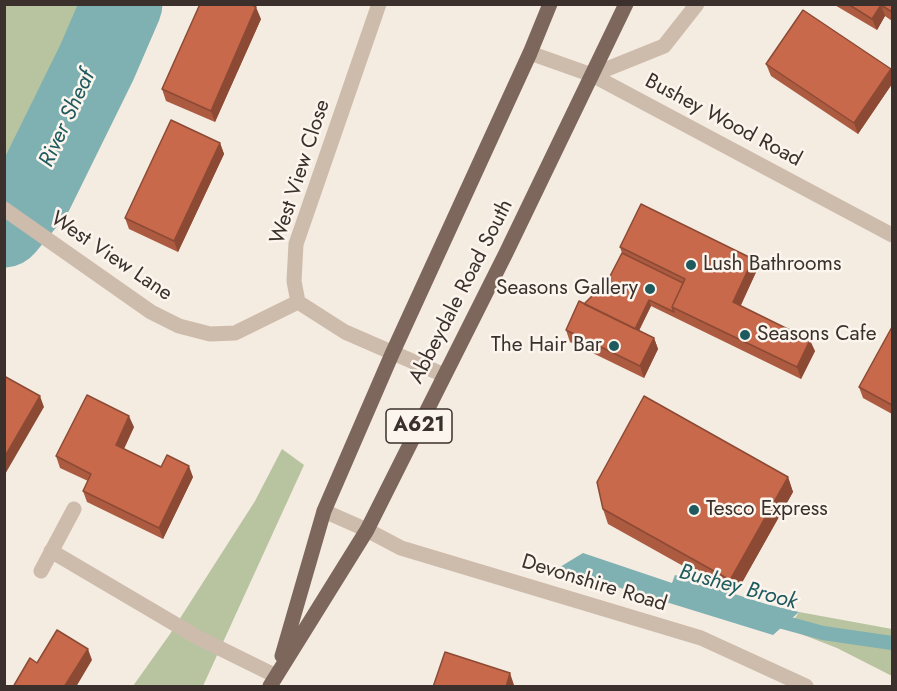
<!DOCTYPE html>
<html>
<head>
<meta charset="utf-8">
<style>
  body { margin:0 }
  #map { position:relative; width:897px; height:691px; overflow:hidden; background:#f4ebe1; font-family:Jost,sans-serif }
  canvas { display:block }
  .frame { position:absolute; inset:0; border:6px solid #3b302b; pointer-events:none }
</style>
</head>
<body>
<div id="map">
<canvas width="897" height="691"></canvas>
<div class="frame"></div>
</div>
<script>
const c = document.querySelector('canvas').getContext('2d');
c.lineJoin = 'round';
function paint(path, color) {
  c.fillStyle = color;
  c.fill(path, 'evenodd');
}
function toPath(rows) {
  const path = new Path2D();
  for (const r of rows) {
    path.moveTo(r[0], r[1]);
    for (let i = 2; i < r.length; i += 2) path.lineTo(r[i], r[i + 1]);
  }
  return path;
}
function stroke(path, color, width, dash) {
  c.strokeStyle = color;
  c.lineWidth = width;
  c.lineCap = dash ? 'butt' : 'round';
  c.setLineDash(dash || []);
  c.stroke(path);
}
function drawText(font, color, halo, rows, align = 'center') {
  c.font = font + ' Jost,sans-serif';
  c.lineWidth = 5;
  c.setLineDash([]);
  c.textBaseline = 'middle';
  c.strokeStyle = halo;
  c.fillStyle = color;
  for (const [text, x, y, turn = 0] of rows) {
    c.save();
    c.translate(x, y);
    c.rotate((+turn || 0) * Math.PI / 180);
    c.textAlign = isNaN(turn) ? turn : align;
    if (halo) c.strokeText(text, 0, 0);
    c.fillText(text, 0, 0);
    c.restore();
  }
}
const green = toPath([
  [4,5,122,5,97,62,33,192,12,169,5,164],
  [282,449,304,465,203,686,133,686,170,634,255,501],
  [799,612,892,629,892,676,837,648,788,629]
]);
const water = toPath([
  [583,553,672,583,675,575,766,604,799,612,773,635,611,585,596,586,555,570]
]);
const stream = toPath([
  [768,618,823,633,892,643]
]);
const river = toPath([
  [4,227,33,192,97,62,122,4]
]);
const minor = toPath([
  [379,4,296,244,294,281,298,302,345,332,444,375],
  [530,53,592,75,892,235],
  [592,75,664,46,697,4],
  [4,209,151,312,179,326,210,334,235,333,298,302],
  [324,511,367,530,401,548,701,638,806,686],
  [51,551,197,637,276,676],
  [41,571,74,509]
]);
const major = toPath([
  [282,656,324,511,392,354,530,53,550,4],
  [270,686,367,530,506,253,626,4]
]);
const wall = toPath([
  [833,4,892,4,892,21,885,16,877,30],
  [261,19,215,122,166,101,162,89],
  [766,64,891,69,892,73,892,84,858,134,771,76],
  [220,143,224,154,178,252,129,229,125,218],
  [620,247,753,259,757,270,740,306,815,351,801,379,651,306,639,331,654,338,658,349,644,378,570,342,566,330,584,304,608,280,622,253],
  [892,327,892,414,863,398,859,387],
  [134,427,124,449,161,467,193,477,163,539,87,502,83,491,88,481,60,468,56,456],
  [788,477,793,492,735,595,608,524,603,509]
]);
const shadedWall = toPath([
  [881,5,885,16,877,30,872,19],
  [256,7,261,19,215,122,211,111],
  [891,69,892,73,892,84,858,134,854,123],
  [220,143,224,154,178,252,174,241],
  [753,259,757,270,737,314,733,302],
  [649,300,651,306,635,338,633,332],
  [654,338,658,349,644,378,640,366],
  [810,340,815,351,801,379,797,367],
  [40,396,44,407,4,476,4,458],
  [129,416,134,427,120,457,116,445],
  [189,466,193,477,163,539,159,528],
  [788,477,793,492,735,595,730,580],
  [88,649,92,660,76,687,64,687],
  [510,673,514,685,514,687,506,687]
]);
const building = toPath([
  [200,4,250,4,256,7,211,111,162,89,200,4],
  [848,4,892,4,892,12,881,5,872,19,848,4],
  [803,10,891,69,854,123,766,64,803,10],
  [171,120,220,143,174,241,125,218,171,120],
  [641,204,753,259,733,302,810,340,797,367,672,307,685,279,620,247,641,204],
  [622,253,683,283,672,307,674,312,649,300,635,329,584,304,608,280,622,253],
  [579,301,654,338,640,366,566,330,579,301],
  [892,327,892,405,859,387,892,327],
  [4,376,40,396,4,458,4,376],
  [87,395,129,416,116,445,161,467,167,455,189,466,159,528,83,491,91,474,56,456,87,395],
  [644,396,788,477,730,580,603,509,597,482,644,396],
  [57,630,88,649,64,687,13,687,30,658,37,663,57,630],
  [445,652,510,673,506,687,433,687,445,652]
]);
const markers = [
  [691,265,6,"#1f5a5e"],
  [650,289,6,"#1f5a5e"],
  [745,335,6,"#1f5a5e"],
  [614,346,6,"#1f5a5e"],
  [694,510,6,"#1f5a5e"]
];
const shields = [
  [419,426,66]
];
const shieldNames = [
  ["A621",419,426]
];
const streetNames = [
  ["Bushey Wood Road",723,121,28],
  ["West View Close",301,172,-72],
  ["West View Lane",111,257,34],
  ["Abbeydale Road South",462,292,-63],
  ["Devonshire Road",594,584,17]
];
const poiNames = [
  ["Lush Bathrooms",703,265],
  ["Seasons Gallery",638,289,"right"],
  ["Seasons Cafe",757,335],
  ["The Hair Bar",602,346,"right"],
  ["Tesco Express",706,510]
];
const waterNames = [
  ["River Sheaf",68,119,-65],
  ["Bushey Brook",738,588,15]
];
paint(green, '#b8c4a0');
paint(water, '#7fb0b2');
stroke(stream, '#7fb0b2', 14);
stroke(river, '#7fb0b2', 81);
stroke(minor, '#cdbbac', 15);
stroke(major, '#7d675c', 15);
paint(wall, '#ac5a40');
paint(shadedWall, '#8c4a34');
paint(building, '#c8694b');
stroke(building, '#8c4a34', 1.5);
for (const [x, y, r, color] of markers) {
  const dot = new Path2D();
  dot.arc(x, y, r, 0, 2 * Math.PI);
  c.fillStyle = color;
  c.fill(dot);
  stroke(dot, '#fbf5ee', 2);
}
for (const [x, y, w] of shields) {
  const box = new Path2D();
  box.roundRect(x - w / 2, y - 17, w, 34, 4.5);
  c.fillStyle = '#fbf5ee';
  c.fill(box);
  stroke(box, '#3b302b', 1.5);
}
drawText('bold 20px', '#3b302b', null, shieldNames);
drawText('21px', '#3b302b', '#fbf5ee', streetNames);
drawText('21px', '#3b302b', '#fbf5ee', poiNames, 'left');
drawText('italic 22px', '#1f5a5e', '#fbf5ee', waterNames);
</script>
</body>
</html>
